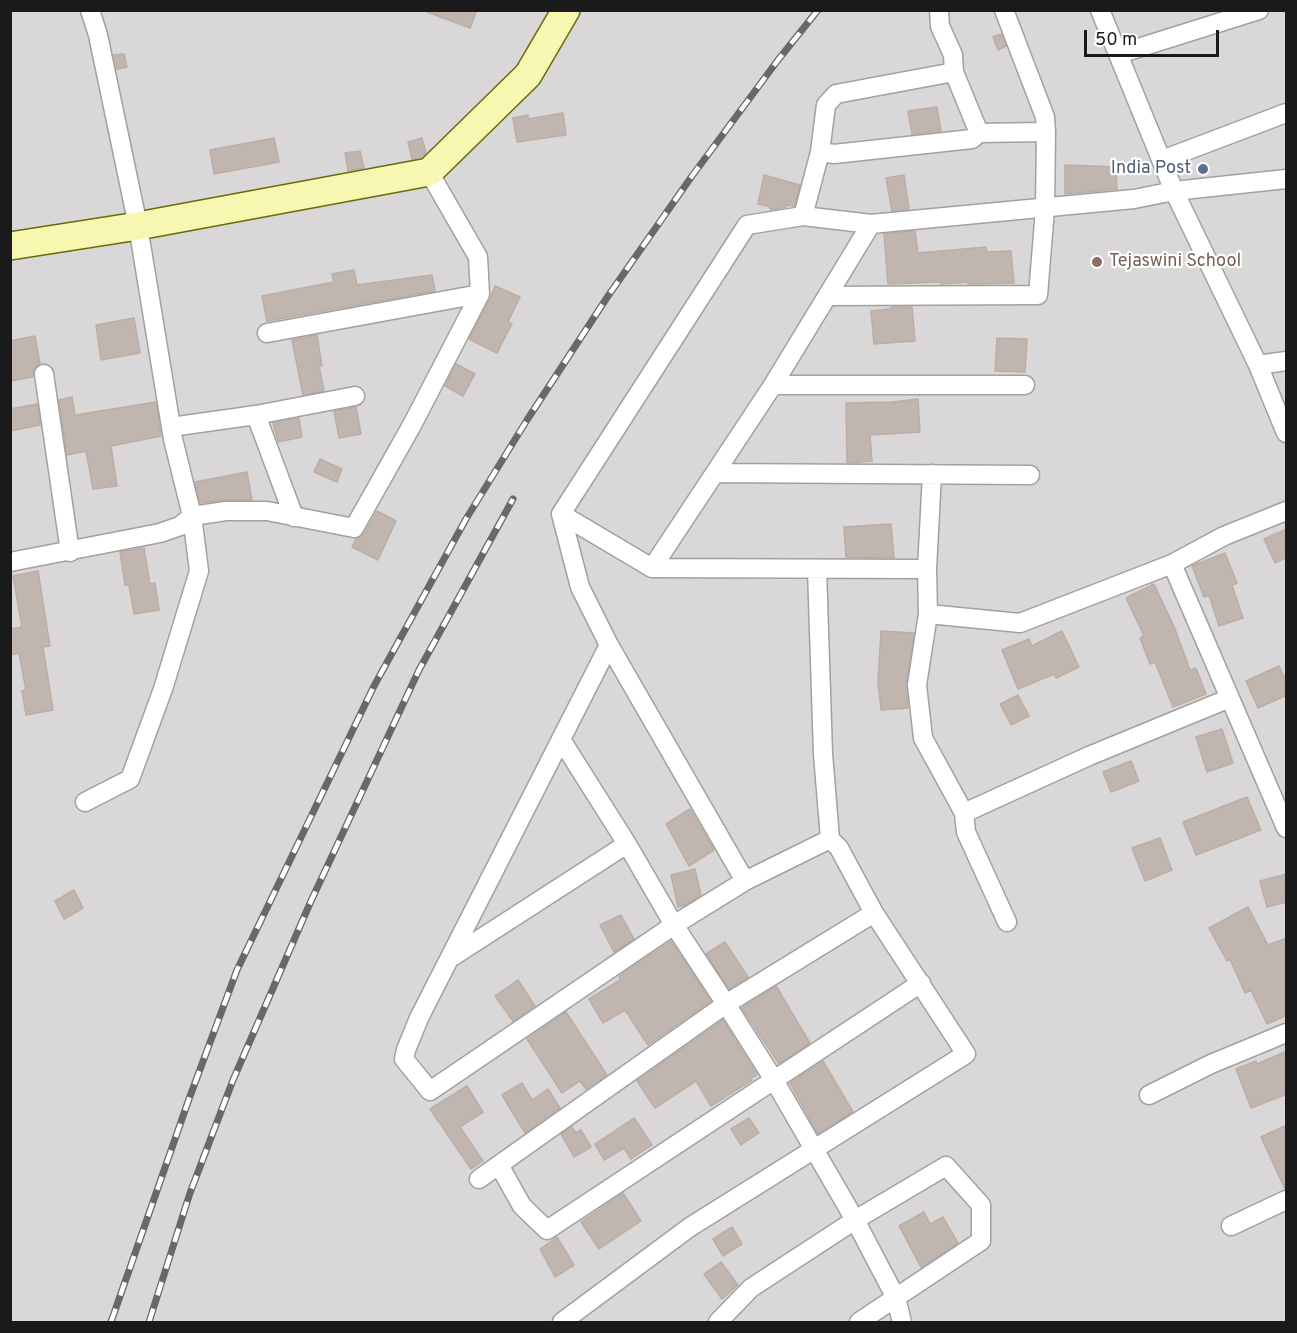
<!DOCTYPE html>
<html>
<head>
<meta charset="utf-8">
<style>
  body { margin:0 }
  #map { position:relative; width:1297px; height:1333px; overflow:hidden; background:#ece7e0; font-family:Overpass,sans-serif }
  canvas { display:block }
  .frame { position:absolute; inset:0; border:12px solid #1a1a1a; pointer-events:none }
  .scale { position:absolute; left:1084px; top:30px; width:135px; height:27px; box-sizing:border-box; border:3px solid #1a1a1a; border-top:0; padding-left:8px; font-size:18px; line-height:21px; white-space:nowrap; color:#1a1a1a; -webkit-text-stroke:4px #fff; paint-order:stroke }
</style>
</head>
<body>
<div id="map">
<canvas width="1297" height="1333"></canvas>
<div class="frame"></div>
<div class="scale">50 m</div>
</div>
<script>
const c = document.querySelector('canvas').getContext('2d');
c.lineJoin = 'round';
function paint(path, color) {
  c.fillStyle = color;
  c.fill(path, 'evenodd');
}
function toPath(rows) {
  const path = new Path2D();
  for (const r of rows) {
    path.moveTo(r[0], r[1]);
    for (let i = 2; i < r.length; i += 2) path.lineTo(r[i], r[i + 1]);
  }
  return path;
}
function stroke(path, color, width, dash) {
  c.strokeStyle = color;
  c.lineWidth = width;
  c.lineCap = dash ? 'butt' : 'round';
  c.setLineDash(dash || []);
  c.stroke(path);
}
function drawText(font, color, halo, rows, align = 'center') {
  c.font = font + ' Overpass,sans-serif';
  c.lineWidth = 4.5;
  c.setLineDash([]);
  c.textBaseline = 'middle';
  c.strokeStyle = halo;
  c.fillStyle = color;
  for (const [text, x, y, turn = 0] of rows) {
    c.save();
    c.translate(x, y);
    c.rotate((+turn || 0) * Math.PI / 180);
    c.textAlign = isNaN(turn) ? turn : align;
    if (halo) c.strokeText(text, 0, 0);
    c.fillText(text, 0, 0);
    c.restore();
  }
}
const residential = toPath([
  [11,11,1286,11,1286,1322,11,1322]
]);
const building = toPath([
  [427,10,477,10,470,28,427,12,427,10],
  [1001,34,1006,46,998,50,993,37,1001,34],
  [124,54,127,67,117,69,114,55,124,54],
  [937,107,941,131,912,134,908,111,937,107],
  [563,113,566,135,517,142,513,118,528,115,528,119,563,113],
  [274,138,279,162,214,174,210,150,274,138],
  [422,138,426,153,421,157,412,159,408,142,422,138],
  [360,151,364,168,348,171,345,153,360,151],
  [1065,165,1116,167,1117,189,1065,194,1065,165],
  [764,175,800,185,794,206,787,205,786,207,770,210,771,207,758,204,764,175],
  [904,175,909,209,892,211,886,178,904,175],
  [915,231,918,253,986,247,987,252,1011,251,1014,283,968,284,968,282,941,284,941,282,888,284,884,234,915,231],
  [354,270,357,285,432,275,435,291,267,321,262,296,334,282,332,274,354,270],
  [495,286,520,297,508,322,512,324,497,353,469,339,490,299,495,286],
  [891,307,912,307,915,341,874,344,871,311,891,309,891,307],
  [134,318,140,353,101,360,96,325,134,318],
  [317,335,322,366,319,366,324,391,303,395,292,340,317,335],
  [35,336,40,364,34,369,33,377,10,381,10,341,35,336],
  [997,338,1027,339,1025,372,995,371,997,338],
  [456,364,475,374,463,396,445,386,456,364],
  [72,397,75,415,156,402,161,436,111,446,117,486,93,489,86,451,67,455,59,400,72,397],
  [918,399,920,432,870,435,872,461,847,463,846,403,893,402,918,399],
  [37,404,40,425,10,431,10,409,37,404],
  [356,407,361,434,339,438,334,411,356,407],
  [299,418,302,437,278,442,273,423,299,418],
  [320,459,342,469,337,482,314,472,320,459],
  [247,472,252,500,225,500,200,503,195,482,247,472],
  [377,511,396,521,378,560,352,547,356,539,364,534,377,511],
  [891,524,894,558,846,557,844,527,891,524],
  [1287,529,1287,557,1275,563,1264,539,1287,529],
  [144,548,150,584,155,583,159,610,134,614,129,585,125,585,120,552,144,548],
  [1225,553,1237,583,1232,585,1243,618,1219,626,1209,595,1204,597,1192,566,1225,553],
  [38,571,50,646,43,647,53,710,26,715,22,691,26,690,19,653,10,655,10,629,22,627,13,576,38,571],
  [1154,584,1175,629,1190,670,1196,668,1206,694,1173,707,1155,662,1150,664,1140,638,1144,636,1126,598,1154,584],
  [881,631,914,633,906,684,908,708,881,710,878,682,881,631],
  [1062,631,1079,667,1056,678,1054,674,1018,689,1002,650,1029,639,1032,646,1062,631],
  [1279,666,1287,683,1287,695,1258,708,1246,681,1279,666],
  [1018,695,1029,716,1011,725,1000,704,1018,695],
  [1222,729,1233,763,1207,772,1196,737,1222,729],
  [1131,761,1139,781,1111,792,1103,772,1131,761],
  [1247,797,1261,830,1196,855,1183,822,1247,797],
  [690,809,714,850,689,866,666,824,690,809],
  [1160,838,1172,870,1145,881,1132,848,1160,838],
  [695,869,701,895,685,905,678,907,671,875,695,869],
  [1287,874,1287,902,1267,907,1260,881,1287,874],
  [74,890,83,908,64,919,55,901,74,890],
  [1248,907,1268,945,1287,938,1287,1015,1267,1024,1251,990,1245,993,1230,959,1227,961,1209,928,1248,907],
  [621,915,634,939,614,952,600,925,621,915],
  [671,941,711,1001,648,1045,625,1010,603,1023,589,999,620,980,619,977,625,972,671,941],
  [725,942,748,977,729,989,706,954,725,942],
  [518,980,535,1006,513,1021,495,996,518,980],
  [776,986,810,1043,779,1064,742,1008,776,986],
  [566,1012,607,1075,586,1089,580,1081,562,1093,527,1039,566,1012],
  [723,1020,757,1075,751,1078,752,1080,711,1106,696,1081,655,1108,637,1081,723,1020],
  [1287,1051,1287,1094,1251,1108,1236,1069,1256,1061,1257,1064,1287,1051],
  [823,1061,853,1112,818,1134,790,1083,823,1061],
  [522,1083,532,1100,548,1089,560,1108,525,1133,502,1095,522,1083],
  [467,1086,483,1112,460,1127,483,1161,471,1169,430,1109,467,1086],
  [634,1118,652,1145,631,1159,624,1148,604,1160,595,1144,634,1118],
  [749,1118,759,1133,741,1145,731,1129,749,1118],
  [1287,1125,1287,1189,1285,1189,1261,1137,1287,1125],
  [572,1127,576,1133,581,1130,591,1147,574,1157,561,1134,572,1127],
  [623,1193,641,1221,599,1249,581,1222,623,1193],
  [924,1212,930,1224,943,1217,958,1243,921,1267,899,1226,924,1212],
  [732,1227,742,1244,723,1256,713,1239,732,1227],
  [557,1237,574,1265,555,1277,540,1249,557,1237],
  [721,1262,738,1285,722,1299,704,1274,721,1262]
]);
const street = toPath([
  [939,10,940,26,953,55,954,72,979,133],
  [1004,10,1045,117,1046,132],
  [1100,10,1174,191,1258,365,1286,433],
  [1119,54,1259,10],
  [820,152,834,154,972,139,979,133,1046,132,1045,209,1038,295,827,296],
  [1162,160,1286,113],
  [803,216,871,224,1134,199,1174,191,1286,179],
  [267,333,480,294],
  [1258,365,1286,361],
  [44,374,70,552],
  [773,385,1025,385],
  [256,415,294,517],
  [171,427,256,415,355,396],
  [715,473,1030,475],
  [932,474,927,569,928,614,917,685,923,738,964,813,966,832,1007,922],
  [561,514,652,568,927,569],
  [10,562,160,533,180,526,192,516,226,511,267,511,354,528,412,425,480,294,478,257,429,172],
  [1172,564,1286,828],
  [652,568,773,385,871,224],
  [817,569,823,754,830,839],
  [928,614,1020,623,1172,564,1224,536,1286,511],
  [609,645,745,881],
  [85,802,130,779,163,689,199,571,192,516,173,439,138,226,98,35,90,10],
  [964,813,1089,756,1230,698],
  [874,913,726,1004,774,1080,921,983],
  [452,957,627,844],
  [1149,1095,1211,1064,1286,1033],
  [499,1165,522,1206,547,1230,774,1080,855,1220,896,1298,902,1322],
  [479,1179,726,1004,674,925,627,844,562,741],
  [1231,1226,1286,1200],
  [562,1322,690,1227,966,1054,874,913,839,848,830,839,745,881,674,925,430,1091,404,1059,406,1050,419,1018,609,645,580,587,561,514,747,225,803,216,820,152,826,105,836,94,954,72],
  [718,1322,751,1288,855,1220,946,1166,981,1205,981,1241,859,1322]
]);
const secondary = toPath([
  [10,246,138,226,429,172,528,75,566,10]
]);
const rail = toPath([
  [111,1322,189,1099,237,970,374,686,466,519,527,420,608,296,692,176,778,60,818,10],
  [149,1322,190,1193,233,1080,311,901,419,670,513,499]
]);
const markers = [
  [1203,169,6,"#5c6f8a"],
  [1097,262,6,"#8d6e63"]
];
const serviceNames = [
  ["India Post",1191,169]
];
const educationNames = [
  ["Tejaswini School",1109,262]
];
paint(residential, '#d9d7d7');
paint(building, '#c0b6af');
stroke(building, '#bdada3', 1.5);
stroke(street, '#a1a1a1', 21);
stroke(secondary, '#676c07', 30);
stroke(street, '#fff', 18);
stroke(secondary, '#f7f7b2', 27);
stroke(rail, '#686868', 7);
stroke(rail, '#fff', 4.5, [14]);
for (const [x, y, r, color] of markers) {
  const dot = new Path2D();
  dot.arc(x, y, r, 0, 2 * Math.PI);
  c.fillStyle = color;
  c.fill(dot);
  stroke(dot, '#fff', 2);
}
drawText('18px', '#4e5e75', '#fff', serviceNames, 'right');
drawText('18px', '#785e54', '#fff', educationNames, 'left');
</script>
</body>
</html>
